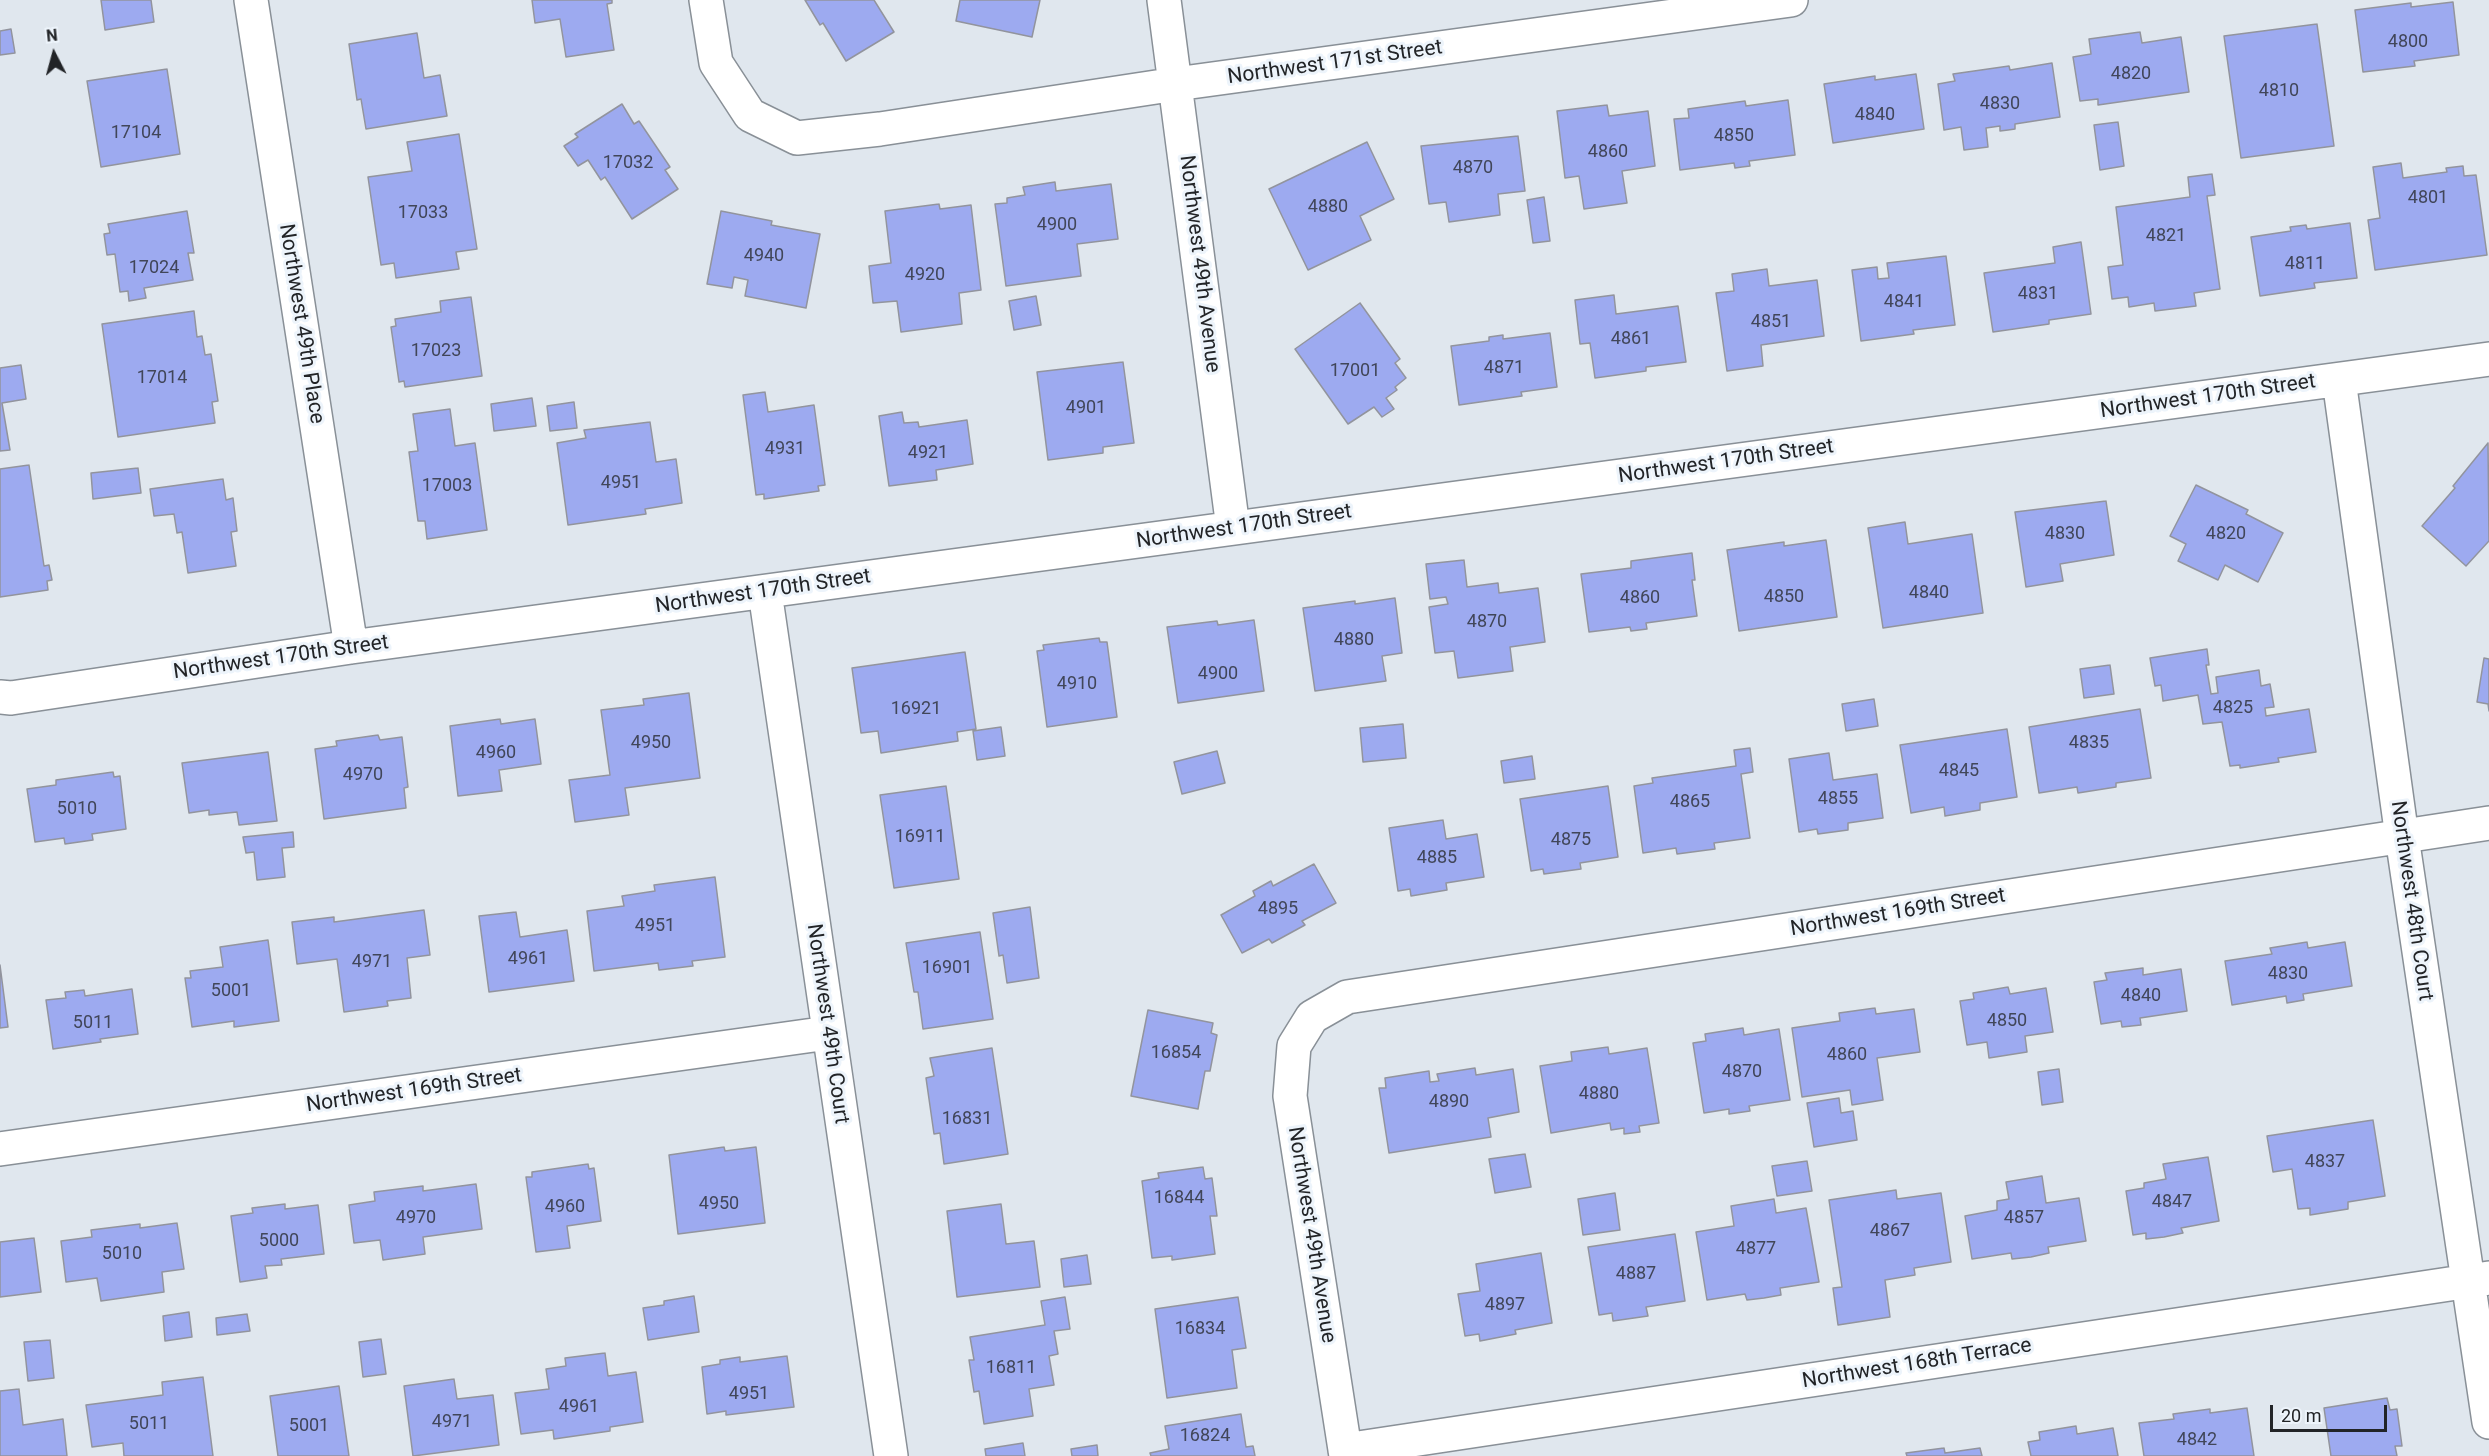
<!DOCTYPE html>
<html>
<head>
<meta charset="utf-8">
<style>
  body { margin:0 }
  #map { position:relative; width:2489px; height:1456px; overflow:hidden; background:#e0e7ee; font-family:Roboto,sans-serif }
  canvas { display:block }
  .north { position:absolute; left:24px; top:24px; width:60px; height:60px; -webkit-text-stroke:4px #edf4fb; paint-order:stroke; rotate:354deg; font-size:16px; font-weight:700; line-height:24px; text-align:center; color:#222427 }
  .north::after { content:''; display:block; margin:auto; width:21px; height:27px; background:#222427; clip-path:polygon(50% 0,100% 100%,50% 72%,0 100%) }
  .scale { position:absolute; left:2270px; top:1405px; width:117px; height:27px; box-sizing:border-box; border:3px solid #222427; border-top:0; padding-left:8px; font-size:18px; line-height:21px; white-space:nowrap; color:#222427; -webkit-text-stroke:4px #edf4fb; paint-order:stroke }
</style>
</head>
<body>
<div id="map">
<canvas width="2489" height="1456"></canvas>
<div class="north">N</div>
<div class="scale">20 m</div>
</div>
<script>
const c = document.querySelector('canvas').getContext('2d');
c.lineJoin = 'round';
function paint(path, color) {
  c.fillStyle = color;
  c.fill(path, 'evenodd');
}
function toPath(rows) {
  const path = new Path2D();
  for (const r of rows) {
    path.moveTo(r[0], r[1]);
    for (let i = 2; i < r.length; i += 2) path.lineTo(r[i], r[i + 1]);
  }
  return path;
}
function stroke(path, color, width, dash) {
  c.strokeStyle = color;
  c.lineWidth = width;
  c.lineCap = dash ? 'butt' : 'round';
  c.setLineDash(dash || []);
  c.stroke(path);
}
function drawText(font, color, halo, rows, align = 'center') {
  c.font = font + ' Roboto,sans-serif';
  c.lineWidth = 6;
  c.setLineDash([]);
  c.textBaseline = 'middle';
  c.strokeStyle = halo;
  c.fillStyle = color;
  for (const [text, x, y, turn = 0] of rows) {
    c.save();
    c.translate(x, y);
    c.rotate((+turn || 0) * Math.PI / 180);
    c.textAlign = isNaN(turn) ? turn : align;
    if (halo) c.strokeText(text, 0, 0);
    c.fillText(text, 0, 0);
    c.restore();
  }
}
const building = toPath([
  [101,0,151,0,154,22,105,30,101,0],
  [532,0,612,0,612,3,607,4,614,50,566,57,560,19,535,23,532,0],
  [805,0,874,0,894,32,846,61,823,23,820,25,805,0],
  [960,0,1040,0,1032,37,956,21,960,0],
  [2453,2,2459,55,2414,61,2415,66,2363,72,2355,10,2411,3,2411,7,2453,2],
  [2317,24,2334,146,2241,158,2224,36,2317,24],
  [11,29,15,53,0,55,0,31,11,29],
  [2140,32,2142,43,2181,37,2189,92,2098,105,2098,99,2080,101,2073,57,2091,54,2089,39,2140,32],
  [417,33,424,78,440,75,447,116,366,129,361,99,357,100,349,44,417,33],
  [2052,63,2060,117,2015,124,2015,129,2008,130,2000,131,2000,126,1986,128,1988,147,1964,150,1961,127,1944,130,1938,84,1955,81,1953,74,2009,66,2010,70,2052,63],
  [167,69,180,154,101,167,87,81,167,69],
  [1916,74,1924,129,1833,143,1824,84,1875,76,1875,80,1916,74],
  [1788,100,1795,155,1749,161,1750,166,1742,167,1735,168,1734,163,1680,170,1674,119,1689,118,1688,109,1745,101,1746,106,1788,100],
  [622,104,634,124,639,121,670,167,665,170,678,189,632,219,605,177,601,180,588,160,578,166,564,146,578,137,575,134,622,104],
  [1607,105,1609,116,1648,111,1655,166,1622,171,1627,203,1584,209,1579,176,1565,178,1557,111,1607,105],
  [2118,122,2124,166,2100,170,2094,125,2118,122],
  [459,134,477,249,456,252,459,269,396,278,394,263,381,265,368,177,412,171,407,142,459,134],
  [1518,136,1525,191,1498,194,1500,215,1449,222,1446,202,1429,204,1421,146,1518,136],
  [1367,142,1394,199,1360,216,1371,240,1308,270,1269,189,1367,142],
  [2401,163,2403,178,2447,172,2446,168,2463,166,2464,176,2476,175,2487,255,2375,270,2368,220,2380,218,2373,167,2401,163],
  [2212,174,2215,195,2207,196,2220,289,2194,293,2196,306,2155,311,2154,303,2129,307,2128,297,2112,299,2108,267,2123,265,2116,207,2190,197,2188,177,2212,174],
  [1055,182,1056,191,1111,184,1118,239,1077,244,1081,276,1006,286,995,204,1007,203,1007,198,1025,195,1023,187,1055,182],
  [1544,197,1550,241,1533,243,1527,200,1544,197],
  [939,204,940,209,971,205,981,290,959,293,962,324,901,332,897,301,873,303,869,266,891,263,885,211,939,204],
  [187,211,194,253,188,253,193,280,144,288,146,298,129,301,128,291,120,292,115,254,107,255,104,234,110,233,108,224,187,211],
  [721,211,772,221,771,225,820,234,806,308,745,296,748,280,734,277,732,288,707,284,721,211],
  [2350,223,2357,278,2314,283,2315,288,2260,296,2251,237,2291,231,2290,227,2306,225,2307,229,2350,223],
  [2081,242,2091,314,2049,320,2049,324,1993,332,1984,273,2055,263,2053,247,2081,242],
  [1946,256,1955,325,1913,330,1914,334,1861,341,1852,270,1877,267,1878,279,1889,278,1887,263,1946,256],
  [1767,269,1769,286,1817,280,1824,336,1761,345,1763,366,1727,371,1716,293,1734,291,1732,274,1767,269],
  [1614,295,1616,314,1678,306,1686,362,1646,367,1646,371,1595,378,1590,343,1580,344,1575,300,1614,295],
  [1036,296,1041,325,1014,330,1009,301,1036,296],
  [471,297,482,376,405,387,404,381,399,382,391,327,396,326,395,319,441,312,440,301,471,297],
  [1360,303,1400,359,1395,363,1406,378,1395,387,1397,390,1386,398,1394,409,1382,417,1374,407,1348,424,1295,349,1360,303],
  [194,311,197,337,202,336,205,355,211,354,218,401,212,402,215,423,118,437,102,324,194,311],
  [1550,333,1557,387,1521,392,1522,396,1459,405,1451,346,1489,341,1489,337,1503,335,1503,339,1550,333],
  [1123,362,1134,443,1103,447,1103,453,1048,460,1037,372,1123,362],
  [21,365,26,399,2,403,10,450,0,451,0,368,21,365],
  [765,392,768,412,814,405,825,485,818,486,819,491,764,499,764,494,756,495,743,395,765,392],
  [532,398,536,426,494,431,491,404,532,398],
  [574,402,577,428,550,431,547,406,574,402],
  [450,409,455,446,475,443,487,530,427,539,425,521,418,521,409,452,418,451,413,414,450,409],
  [902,412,904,423,918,422,919,427,967,420,973,464,936,470,937,480,889,486,879,416,902,412],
  [650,422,656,462,676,459,682,503,645,509,646,514,568,525,557,443,586,438,584,430,650,422],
  [2488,443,2489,541,2466,566,2422,526,2455,488,2453,486,2488,443],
  [29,465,44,566,49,565,52,580,47,581,48,590,0,597,0,469,29,465],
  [138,468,141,493,93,499,91,473,138,468],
  [223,479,226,500,233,498,237,531,231,532,236,566,188,573,182,532,177,533,174,514,154,516,150,489,223,479],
  [2196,485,2248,510,2246,514,2283,533,2258,582,2225,565,2218,580,2178,561,2186,544,2170,536,2196,485],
  [2106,501,2114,555,2060,564,2063,581,2026,587,2015,512,2106,501],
  [1905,522,1908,544,1972,534,1983,613,1883,628,1868,528,1905,522],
  [1826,540,1837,617,1739,631,1727,550,1784,542,1784,546,1826,540],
  [1692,553,1695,580,1692,580,1697,616,1646,623,1647,629,1631,631,1630,627,1589,632,1581,574,1631,568,1631,561,1692,553],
  [1464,560,1467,587,1498,583,1499,593,1538,588,1545,642,1510,647,1513,671,1458,678,1454,651,1435,653,1429,607,1448,604,1446,597,1430,599,1426,564,1464,560],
  [1395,598,1402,653,1382,656,1386,681,1315,691,1303,608,1355,601,1355,604,1395,598],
  [1254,620,1264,691,1178,703,1167,627,1217,621,1218,625,1254,620],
  [1099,638,1100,642,1107,642,1117,717,1047,727,1037,651,1044,650,1043,645,1099,638],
  [2207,649,2209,665,2206,665,2211,694,2218,693,2216,677,2259,670,2261,686,2270,684,2274,707,2265,708,2266,716,2309,709,2316,752,2278,758,2279,762,2240,768,2240,765,2230,766,2222,722,2203,724,2198,695,2163,701,2161,685,2155,686,2150,658,2207,649],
  [965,652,976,729,957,732,958,741,881,753,878,731,861,733,852,668,965,652],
  [2484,658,2489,659,2489,711,2488,704,2477,702,2484,658],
  [2110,665,2114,694,2084,698,2080,669,2110,665],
  [689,693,700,778,625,788,629,815,575,822,569,780,610,775,601,710,644,705,643,699,689,693],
  [1874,699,1878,726,1846,731,1842,704,1874,699],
  [2140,709,2151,778,2116,783,2116,787,2078,793,2077,787,2039,793,2029,727,2140,709],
  [500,719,501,724,535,719,541,764,499,770,502,791,458,796,450,726,500,719],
  [1403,724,1406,758,1363,762,1360,728,1403,724],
  [1001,727,1005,756,977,760,973,731,1001,727],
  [2007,729,2017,797,1980,803,1980,810,1945,816,1944,807,1911,813,1900,745,2007,729],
  [378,735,380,740,402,737,408,787,404,788,406,808,324,819,315,749,337,746,336,741,378,735],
  [1750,748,1753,772,1741,774,1750,838,1714,843,1715,849,1677,854,1676,848,1643,853,1634,786,1653,783,1652,778,1736,766,1734,750,1750,748],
  [1217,751,1225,783,1182,794,1174,762,1217,751],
  [268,752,277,821,239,825,237,812,209,815,209,810,189,813,182,763,268,752],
  [1829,753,1833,780,1877,774,1883,818,1848,823,1848,830,1818,834,1817,829,1799,832,1789,759,1829,753],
  [1532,756,1535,779,1504,783,1501,761,1532,756],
  [113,772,114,777,120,776,126,829,92,834,93,840,65,844,64,838,35,842,27,789,56,785,56,780,113,772],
  [946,786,959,879,894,888,880,795,946,786],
  [1608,786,1618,857,1580,863,1581,869,1544,874,1543,869,1531,871,1520,799,1608,786],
  [1443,820,1446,839,1477,834,1484,877,1446,883,1447,890,1411,896,1410,889,1398,891,1389,828,1443,820],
  [293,832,294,847,282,848,285,877,257,880,254,852,246,853,243,837,293,832],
  [1314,864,1336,903,1302,921,1305,925,1272,943,1269,939,1242,953,1221,915,1255,896,1253,891,1271,881,1273,886,1314,864],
  [715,877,725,957,692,961,693,966,659,970,658,963,594,971,587,911,624,906,622,896,655,891,654,885,715,877],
  [1030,907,1039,978,1007,983,1003,955,999,956,993,913,1030,907],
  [424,910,430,955,407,958,411,998,387,1001,388,1006,344,1012,337,959,297,964,292,922,334,917,334,922,424,910],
  [516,912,520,937,567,930,574,981,489,992,479,916,516,912],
  [980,932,993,1019,923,1029,918,992,914,992,906,943,980,932],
  [268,940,279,1021,234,1027,234,1021,192,1027,185,978,191,978,190,971,223,967,220,947,268,940],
  [2307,942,2308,948,2345,942,2352,986,2303,994,2304,1000,2287,1003,2286,996,2232,1005,2225,961,2272,954,2270,948,2307,942],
  [0,965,8,1027,0,1028,0,965],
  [2143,968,2143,975,2181,969,2187,1011,2140,1018,2141,1025,2122,1027,2121,1021,2101,1024,2094,982,2107,980,2105,973,2143,968],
  [2008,987,2010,994,2046,988,2053,1032,2025,1036,2027,1052,1989,1058,1987,1042,1967,1045,1960,1001,1974,999,1973,993,2008,987],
  [132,989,138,1034,100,1039,101,1042,53,1049,46,1000,66,998,65,992,75,991,84,990,85,996,132,989],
  [1875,1008,1876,1014,1914,1009,1920,1052,1877,1058,1883,1100,1852,1105,1850,1090,1802,1097,1792,1028,1840,1021,1839,1013,1875,1008],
  [1148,1010,1213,1023,1211,1033,1217,1035,1210,1071,1205,1071,1198,1109,1131,1096,1148,1010],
  [1743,1028,1744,1035,1779,1029,1790,1100,1749,1106,1750,1111,1729,1114,1729,1109,1704,1113,1693,1043,1706,1041,1705,1034,1743,1028],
  [1608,1047,1609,1054,1647,1048,1659,1123,1639,1126,1640,1132,1624,1134,1624,1128,1611,1130,1610,1123,1551,1133,1540,1066,1572,1061,1571,1052,1608,1047],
  [992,1048,1008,1154,944,1164,940,1133,934,1134,926,1078,934,1076,930,1058,992,1048],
  [1475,1068,1476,1075,1513,1069,1519,1112,1488,1118,1491,1137,1389,1153,1379,1088,1386,1088,1385,1078,1429,1071,1430,1082,1439,1081,1437,1074,1475,1068],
  [2059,1069,2063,1102,2042,1105,2038,1072,2059,1069],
  [1839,1098,1841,1113,1853,1111,1857,1140,1814,1147,1807,1103,1839,1098],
  [2373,1120,2385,1196,2348,1202,2348,1209,2310,1215,2310,1208,2298,1209,2292,1169,2273,1172,2267,1136,2373,1120],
  [724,1147,725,1151,756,1147,765,1223,678,1234,669,1155,724,1147],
  [1525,1154,1531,1187,1495,1193,1489,1159,1525,1154],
  [2208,1157,2219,1221,2181,1228,2183,1233,2164,1237,2146,1239,2146,1233,2133,1235,2126,1191,2144,1188,2144,1183,2166,1179,2163,1164,2208,1157],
  [1807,1161,1812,1191,1777,1196,1772,1166,1807,1161],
  [588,1164,589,1169,594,1168,601,1221,567,1226,570,1248,536,1252,526,1177,532,1177,532,1172,588,1164],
  [1203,1167,1205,1179,1212,1178,1217,1216,1210,1216,1215,1254,1172,1260,1172,1256,1152,1258,1142,1181,1159,1178,1158,1173,1203,1167],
  [2042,1176,2046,1203,2079,1198,2086,1241,2048,1247,2049,1253,2031,1257,2012,1259,2011,1253,1972,1259,1965,1216,1997,1210,1997,1201,2009,1199,2006,1182,2042,1176],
  [476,1184,482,1229,423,1237,425,1254,383,1260,380,1240,354,1243,349,1205,375,1201,374,1192,423,1186,423,1191,476,1184],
  [1896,1190,1897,1199,1941,1193,1951,1262,1914,1268,1915,1275,1885,1280,1890,1317,1838,1325,1833,1288,1842,1287,1829,1200,1896,1190],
  [1615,1193,1620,1230,1583,1235,1578,1199,1615,1193],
  [1774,1199,1776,1213,1806,1208,1819,1282,1780,1288,1781,1295,1764,1298,1747,1300,1745,1294,1707,1300,1696,1232,1734,1226,1731,1206,1774,1199],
  [285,1204,285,1209,318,1205,324,1254,281,1259,282,1265,265,1266,267,1278,240,1282,231,1216,253,1213,252,1208,285,1204],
  [1001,1204,1006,1244,1034,1241,1040,1287,957,1297,947,1211,1001,1204],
  [177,1223,184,1269,162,1272,164,1292,101,1301,97,1278,66,1282,61,1241,92,1237,91,1230,140,1224,140,1228,177,1223],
  [1675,1234,1685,1301,1646,1307,1648,1316,1613,1321,1612,1313,1599,1315,1588,1247,1675,1234],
  [34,1238,41,1292,0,1297,0,1242,34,1238],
  [1541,1253,1552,1323,1515,1330,1516,1334,1480,1341,1479,1334,1465,1336,1458,1294,1480,1291,1476,1264,1541,1253],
  [1087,1255,1091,1284,1064,1287,1061,1259,1087,1255],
  [694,1296,699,1332,648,1340,643,1308,664,1305,664,1301,694,1296],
  [1065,1297,1070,1329,1054,1331,1058,1354,1049,1356,1054,1385,1029,1389,1033,1416,984,1424,979,1391,974,1392,969,1360,974,1360,970,1337,1045,1325,1041,1301,1065,1297],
  [1238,1297,1246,1348,1232,1350,1237,1388,1167,1398,1155,1309,1238,1297],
  [189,1312,192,1337,165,1341,163,1316,189,1312],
  [247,1314,250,1331,217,1335,216,1318,247,1314],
  [381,1339,386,1374,363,1377,359,1342,381,1339],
  [50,1340,54,1378,28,1381,24,1342,50,1340],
  [605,1353,608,1376,636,1372,643,1422,610,1427,610,1431,554,1439,553,1430,521,1434,515,1393,549,1389,546,1369,566,1366,565,1358,605,1353],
  [787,1356,794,1407,726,1415,726,1411,707,1414,702,1367,720,1364,720,1360,740,1357,740,1362,787,1356],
  [203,1377,213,1456,124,1456,123,1443,92,1447,86,1405,163,1395,162,1382,203,1377],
  [454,1379,457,1399,493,1395,499,1445,413,1456,404,1386,454,1379],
  [339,1386,349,1456,278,1456,270,1396,339,1386],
  [19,1389,23,1425,63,1419,67,1456,0,1456,0,1391,19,1389],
  [2387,1398,2390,1410,2397,1409,2402,1446,2395,1446,2397,1456,2331,1456,2324,1408,2387,1398],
  [2247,1408,2254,1456,2144,1456,2139,1423,2174,1419,2173,1414,2210,1409,2210,1413,2247,1408],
  [1241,1414,1246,1447,1253,1446,1255,1456,1151,1456,1150,1453,1169,1449,1165,1426,1241,1414],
  [2076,1426,2077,1434,2113,1428,2118,1456,2031,1456,2028,1442,2040,1440,2039,1432,2076,1426],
  [1023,1443,1025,1456,986,1456,985,1449,1023,1443],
  [1097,1445,1098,1456,1072,1456,1071,1449,1097,1445],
  [1944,1448,1945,1453,1980,1448,1982,1456,1907,1456,1906,1453,1944,1448]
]);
const street = toPath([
  [251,0,351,647],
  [706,0,716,63,750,115,797,138,880,129,1176,84,1791,0],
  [1164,0,1233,528],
  [2339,380,2402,837,2489,1422],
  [765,592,891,1456],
  [0,697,11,698,351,647,2489,359],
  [0,1149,828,1033],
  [1345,1450,2489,1278],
  [1346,1456,1290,1096,1294,1046,1312,1017,1347,997,2489,823]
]);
const numberNames = [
  ["4800",2408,42],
  ["4820",2131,74],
  ["4810",2279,91],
  ["4830",2000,104],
  ["4840",1875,115],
  ["17104",136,133],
  ["4850",1734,136],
  ["4860",1608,152],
  ["17032",628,163],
  ["4870",1473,168],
  ["4801",2428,198],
  ["4880",1328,207],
  ["17033",423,213],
  ["4900",1057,225],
  ["4821",2166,236],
  ["4940",764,256],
  ["4811",2305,264],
  ["17024",154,268],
  ["4920",925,275],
  ["4831",2038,294],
  ["4841",1904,302],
  ["4851",1771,322],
  ["4861",1631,339],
  ["17023",436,351],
  ["4871",1504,368],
  ["17001",1355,371],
  ["17014",162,378],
  ["4901",1086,408],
  ["4931",785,449],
  ["4921",928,453],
  ["4951",621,483],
  ["17003",447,486],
  ["4830",2065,534],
  ["4820",2226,534],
  ["4840",1929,593],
  ["4850",1784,597],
  ["4860",1640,598],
  ["4870",1487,622],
  ["4880",1354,640],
  ["4900",1218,674],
  ["4910",1077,684],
  ["4825",2233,708],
  ["16921",916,709],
  ["4950",651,743],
  ["4835",2089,743],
  ["4960",496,753],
  ["4845",1959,771],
  ["4970",363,775],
  ["4855",1838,799],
  ["4865",1690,802],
  ["5010",77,809],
  ["16911",920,837],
  ["4875",1571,840],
  ["4885",1437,858],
  ["4895",1278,909],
  ["4951",655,926],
  ["4961",528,959],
  ["4971",372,962],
  ["16901",947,968],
  ["4830",2288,974],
  ["5001",231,991],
  ["4840",2141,996],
  ["4850",2007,1021],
  ["5011",93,1023],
  ["16854",1176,1053],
  ["4860",1847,1055],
  ["4870",1742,1072],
  ["4880",1599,1094],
  ["4890",1449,1102],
  ["16831",967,1119],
  ["4837",2325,1162],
  ["16844",1179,1198],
  ["4847",2172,1202],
  ["4950",719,1204],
  ["4960",565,1207],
  ["4970",416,1218],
  ["4857",2024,1218],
  ["4867",1890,1231],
  ["5000",279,1241],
  ["4877",1756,1249],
  ["5010",122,1254],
  ["4887",1636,1274],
  ["4897",1505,1305],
  ["16834",1200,1329],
  ["16811",1011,1368],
  ["4951",749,1394],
  ["4961",579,1407],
  ["4971",452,1422],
  ["5011",149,1424],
  ["5001",309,1426],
  ["16824",1205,1436],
  ["4842",2197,1440]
];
const streetNames = [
  ["Northwest 171st Street",1335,63,-8],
  ["Northwest 49th Avenue",1199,264,83],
  ["Northwest 49th Place",301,324,81],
  ["Northwest 170th Street",2208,397,-8],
  ["Northwest 170th Street",1726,462,-8],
  ["Northwest 170th Street",1244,527,-8],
  ["Northwest 170th Street",763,592,-8],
  ["Northwest 170th Street",281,658,-8],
  ["Northwest 48th Court",2411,901,82],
  ["Northwest 169th Street",1898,913,-9],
  ["Northwest 49th Court",827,1024,82],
  ["Northwest 169th Street",414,1091,-8],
  ["Northwest 49th Avenue",1311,1235,81],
  ["Northwest 168th Terrace",1917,1364,-9]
];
paint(building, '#9daaf0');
stroke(building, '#92949d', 1.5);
stroke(street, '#899097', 36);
stroke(street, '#fff', 33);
drawText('18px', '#414659', null, numberNames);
drawText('21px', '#222427', '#edf4fb', streetNames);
</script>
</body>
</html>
